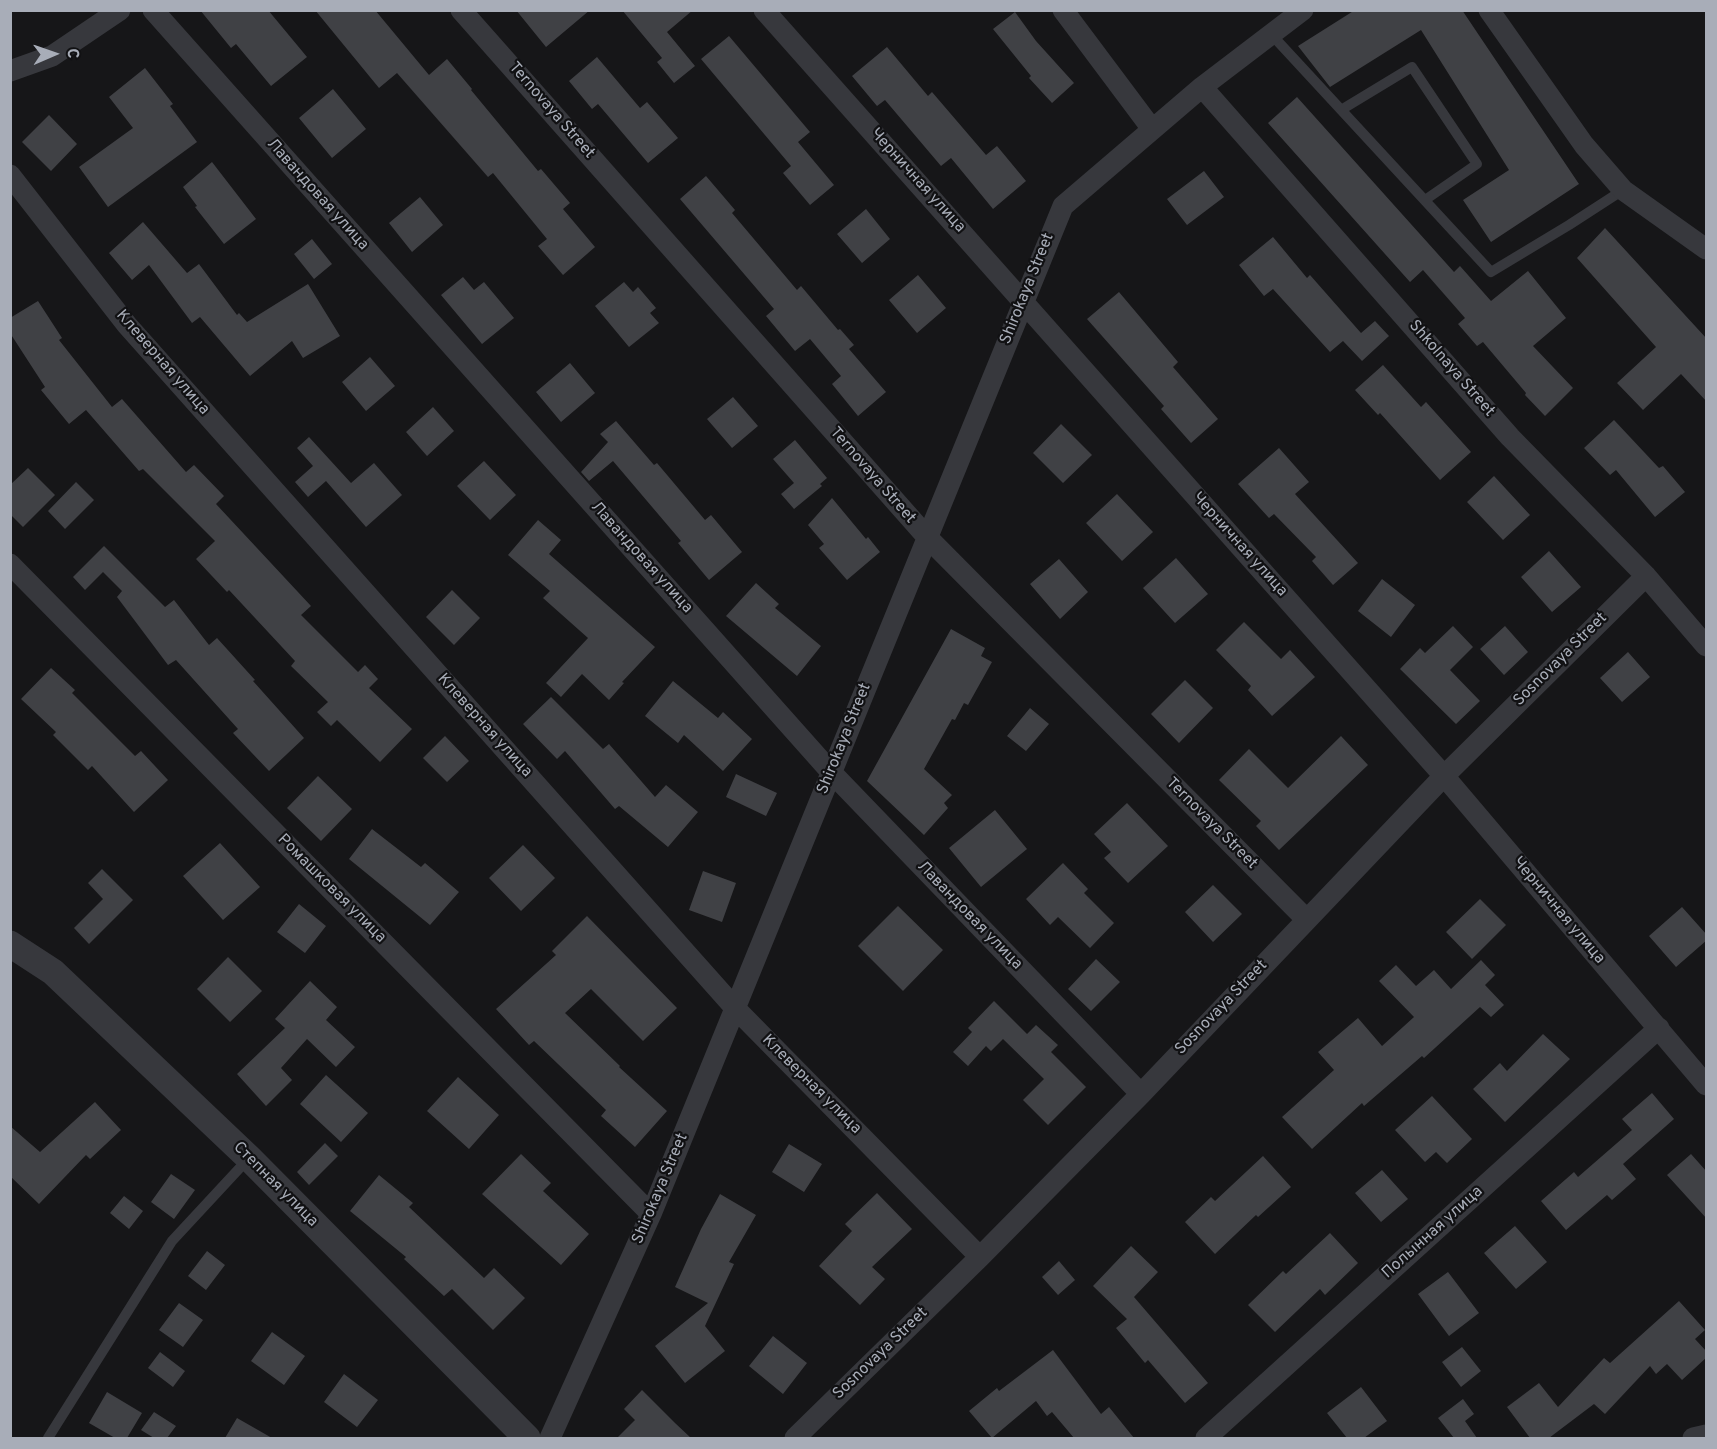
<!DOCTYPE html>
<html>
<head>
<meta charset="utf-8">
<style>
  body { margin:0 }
  #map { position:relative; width:1717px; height:1449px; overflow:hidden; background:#161618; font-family:Overpass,sans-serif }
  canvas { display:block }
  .frame { position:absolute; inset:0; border:12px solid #a8adb8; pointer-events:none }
  .north { position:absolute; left:24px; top:24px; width:60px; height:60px; -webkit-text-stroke:4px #111113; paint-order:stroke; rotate:88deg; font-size:16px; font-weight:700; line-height:24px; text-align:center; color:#a8adb8 }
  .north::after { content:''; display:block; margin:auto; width:21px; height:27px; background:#a8adb8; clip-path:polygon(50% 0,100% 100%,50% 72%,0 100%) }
</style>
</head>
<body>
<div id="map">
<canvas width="1717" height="1449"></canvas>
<div class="frame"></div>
<div class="north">С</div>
</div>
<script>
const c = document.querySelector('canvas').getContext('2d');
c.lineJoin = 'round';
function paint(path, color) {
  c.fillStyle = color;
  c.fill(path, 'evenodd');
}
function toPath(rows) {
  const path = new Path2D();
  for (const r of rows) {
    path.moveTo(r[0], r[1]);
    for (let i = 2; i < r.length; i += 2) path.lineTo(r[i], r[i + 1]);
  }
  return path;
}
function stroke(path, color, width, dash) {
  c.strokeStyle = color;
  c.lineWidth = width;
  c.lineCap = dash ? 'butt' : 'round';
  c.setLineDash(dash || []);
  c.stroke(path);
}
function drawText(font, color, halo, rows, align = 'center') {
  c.font = font + ' Overpass,sans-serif';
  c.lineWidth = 4.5;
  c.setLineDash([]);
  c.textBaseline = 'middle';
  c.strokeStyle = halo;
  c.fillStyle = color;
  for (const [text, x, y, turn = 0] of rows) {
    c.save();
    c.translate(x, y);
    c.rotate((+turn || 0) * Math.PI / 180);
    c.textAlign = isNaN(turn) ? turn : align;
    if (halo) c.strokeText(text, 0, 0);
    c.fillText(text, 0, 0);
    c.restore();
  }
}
const building = toPath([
  [200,10,268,10,307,57,271,86,236,44,231,48],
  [315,10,375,10,429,75,447,59,472,89,471,90,538,171,541,169,570,203,563,209,595,247,563,275,538,246,547,239,493,173,488,177,397,73,379,88],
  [516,10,590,10,546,47],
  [622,10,693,10,667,32,695,66,674,83,657,62,662,58],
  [1355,10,1462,10,1579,184,1491,242,1463,200,1509,170,1421,30,1330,87,1298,46],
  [1015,12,1036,41,1074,83,1052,103,1029,78,1031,76,993,29],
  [729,36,810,132,798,142,834,185,810,205,783,173,791,166,701,59],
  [887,47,928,96,932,92,986,155,997,146,1026,181,993,209,951,158,941,166,885,100,877,106,852,76],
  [597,57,640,108,647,102,678,138,648,163,598,104,592,109,569,81],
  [145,68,173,104,170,106,197,142,108,207,79,167,133,128,109,97],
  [333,89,366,129,332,158,299,118],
  [1297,97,1454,272,1460,266,1491,301,1528,271,1566,318,1533,346,1573,388,1545,416,1525,395,1526,393,1483,342,1477,346,1458,324,1465,318,1423,270,1410,282,1268,123],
  [49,115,77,144,51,171,22,142],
  [212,162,256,219,224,244,195,207,197,206,183,187],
  [1204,171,1224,197,1187,225,1167,199],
  [706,176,735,210,732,213,797,290,801,286,838,330,840,329,854,345,849,349,886,392,858,416,832,384,841,376,810,339,795,351,766,316,774,309,680,199],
  [420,197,443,225,412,252,389,223],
  [866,209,890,239,862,263,837,234],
  [143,222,187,273,199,264,237,315,239,313,247,322,308,284,340,336,303,358,292,341,250,376,200,317,192,323,149,265,132,280,109,253],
  [1605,228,1707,339,1707,402,1681,374,1643,410,1617,383,1656,347,1577,258],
  [1273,237,1307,278,1310,275,1361,333,1375,321,1389,336,1362,361,1343,341,1330,352,1273,289,1264,296,1239,265],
  [312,239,332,264,314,279,294,254],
  [918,275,946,308,917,333,889,300],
  [463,277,474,290,484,282,514,318,482,344,441,295],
  [624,282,633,292,638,287,656,308,650,313,659,323,629,347,595,306],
  [1119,292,1178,362,1173,367,1218,419,1191,443,1161,409,1164,406,1087,319],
  [38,301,62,338,59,340,112,407,122,399,186,472,194,465,224,496,216,504,311,606,301,615,358,672,365,665,378,679,369,688,412,729,380,762,337,720,331,726,317,712,328,702,291,666,295,661,229,590,227,592,196,559,215,541,143,469,139,471,86,410,69,424,41,390,45,387,10,333,10,318],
  [370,357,395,386,366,411,342,382],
  [570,363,595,393,561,422,536,392],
  [1383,365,1421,407,1426,402,1471,452,1440,480,1380,413,1378,415,1355,390],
  [733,397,758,426,732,448,707,419],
  [433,407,454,431,427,456,406,432],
  [1614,420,1659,468,1663,466,1685,492,1655,517,1616,470,1610,475,1584,448],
  [616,421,654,465,657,463,705,520,711,515,742,552,709,580,678,543,681,541,613,461,589,481,581,472,608,442,600,434],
  [1061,424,1092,455,1063,483,1033,453],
  [309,437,351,483,374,463,402,495,366,527,326,481,308,497,295,482,313,466,297,448],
  [795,440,827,478,820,484,822,486,794,509,781,494,794,483,773,459],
  [1279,448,1309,482,1295,494,1358,563,1333,585,1312,561,1316,557,1274,514,1269,518,1238,484],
  [484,461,516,495,490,520,457,486],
  [28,468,55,495,23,527,10,514,10,485],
  [1494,476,1530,515,1503,540,1467,502],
  [76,482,94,500,65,529,48,511],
  [1117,494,1153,532,1122,561,1086,523],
  [832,498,866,539,868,537,880,552,847,580,819,548,824,544,808,525],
  [538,520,561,540,549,554,655,647,622,682,624,683,609,700,582,674,561,697,546,683,588,638,543,598,550,591,508,555],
  [104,546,165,607,174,600,209,645,217,638,255,680,253,681,304,738,269,771,233,733,238,729,176,660,168,665,117,597,122,591,103,572,85,590,73,577],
  [1549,551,1581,587,1552,612,1521,577],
  [1176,558,1208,594,1175,623,1143,588],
  [1059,559,1088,592,1060,619,1030,584],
  [1382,579,1415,605,1391,637,1358,611],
  [756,583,779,604,775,608,821,646,797,676,726,616],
  [452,590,480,618,454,645,426,617],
  [1244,622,1281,659,1290,650,1315,677,1272,716,1248,690,1251,686,1216,650],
  [1453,626,1473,647,1450,670,1480,701,1456,724,1400,669,1420,648,1425,653],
  [1505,626,1528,652,1504,675,1480,649],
  [951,629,985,648,981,656,992,662,968,705,964,703,955,720,952,719,924,769,952,795,944,803,948,808,924,835,867,781],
  [1628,652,1650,677,1622,702,1600,678],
  [51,668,75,690,72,693,135,756,141,751,168,780,134,812,92,766,88,770,53,735,56,732,21,699],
  [1185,680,1213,708,1179,743,1151,714],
  [673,681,718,718,723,712,752,739,723,771,684,735,678,743,645,716],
  [551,697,603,749,609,744,655,797,666,785,698,812,668,847,619,806,615,809,565,751,557,759,523,724],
  [1030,708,1049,724,1026,751,1007,736],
  [445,736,469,761,447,782,423,758],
  [1341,736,1368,765,1279,850,1256,826,1261,821,1219,780,1249,749,1288,788],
  [736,774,777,793,766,816,726,797],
  [318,776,352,809,321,841,287,808],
  [1127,803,1168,846,1128,883,1104,858,1111,852,1094,834],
  [995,810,1027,849,981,887,949,848],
  [372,829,421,867,425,863,459,892,430,925,349,859],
  [220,843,260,887,223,920,183,876],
  [523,845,555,878,521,911,489,878],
  [1063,863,1088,889,1084,893,1114,923,1090,948,1058,917,1050,925,1026,899],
  [102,869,133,900,89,944,74,928,103,899,88,883],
  [703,871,736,883,722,922,689,910],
  [1213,885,1242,914,1213,942,1185,912],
  [1480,899,1506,925,1472,959,1446,932],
  [299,904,326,926,305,953,277,932],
  [898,906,943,950,903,991,858,946],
  [1682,907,1707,935,1707,940,1676,967,1649,936],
  [587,916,677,1008,643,1041,591,989,565,1013,620,1066,619,1067,667,1111,635,1147,601,1116,606,1110,534,1041,529,1045,496,1009,556,955,552,951],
  [228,957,262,991,230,1022,197,989],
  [1096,959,1120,982,1091,1011,1068,989],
  [1481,960,1495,975,1485,985,1504,1005,1491,1017,1480,1007,1424,1058,1422,1056,1364,1106,1362,1103,1312,1149,1282,1117,1334,1070,1318,1052,1358,1018,1382,1046,1414,1017,1379,981,1396,965,1416,986,1434,970,1451,989],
  [310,981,337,1007,326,1020,355,1047,336,1067,307,1039,281,1068,292,1080,266,1106,237,1074,285,1028,275,1019],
  [994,1001,1027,1034,1036,1025,1058,1045,1051,1052,1086,1087,1048,1125,1023,1100,1044,1079,1003,1039,991,1051,986,1046,968,1066,953,1052,972,1032,968,1028],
  [1543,1034,1570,1059,1505,1122,1473,1089,1500,1063,1507,1071],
  [326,1075,368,1113,341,1142,300,1104],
  [458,1077,499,1115,469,1149,427,1111],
  [1652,1093,1674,1119,1623,1164,1636,1179,1612,1200,1607,1195,1566,1230,1541,1201,1574,1172,1578,1177,1632,1130,1622,1119],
  [1432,1096,1472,1139,1447,1163,1436,1152,1425,1162,1395,1130],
  [95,1102,121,1130,90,1159,86,1155,39,1204,10,1176,10,1126,40,1152],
  [325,1143,338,1156,309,1185,297,1172],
  [789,1144,822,1164,804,1192,772,1172],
  [521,1154,551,1183,543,1191,589,1234,561,1265,482,1194],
  [1691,1154,1707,1172,1707,1219,1667,1175],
  [1263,1156,1291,1187,1258,1217,1256,1215,1215,1254,1185,1222,1211,1197,1215,1201],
  [1382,1170,1408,1199,1381,1222,1355,1193],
  [171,1174,195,1190,174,1219,151,1202],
  [379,1175,413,1203,409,1207,484,1278,494,1268,525,1298,493,1330,452,1289,444,1296,404,1259,406,1257,350,1211],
  [877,1193,912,1229,872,1267,885,1279,860,1305,819,1266,852,1231,845,1224],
  [720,1194,756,1215,729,1262,734,1264,705,1326,725,1351,685,1383,655,1346,708,1303,675,1287,701,1229],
  [124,1196,143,1211,129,1229,110,1213],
  [1515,1226,1547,1262,1516,1289,1484,1253],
  [1330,1233,1358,1263,1325,1295,1320,1289,1275,1332,1248,1305,1283,1271,1286,1274],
  [1131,1246,1158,1272,1134,1297,1208,1383,1185,1403,1148,1360,1145,1363,1116,1328,1127,1319,1093,1286],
  [207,1251,225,1265,206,1290,188,1276],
  [1059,1261,1075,1280,1058,1295,1042,1277],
  [1448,1272,1479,1313,1449,1336,1418,1294],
  [1679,1301,1705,1330,1695,1339,1707,1352,1707,1357,1682,1380,1667,1364,1656,1374,1650,1366,1605,1414,1594,1404,1549,1438,1530,1438,1507,1407,1539,1383,1558,1407,1604,1358,1610,1363],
  [179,1303,203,1320,183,1347,159,1330],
  [272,1332,305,1356,284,1385,251,1361],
  [773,1336,807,1363,783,1394,749,1366],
  [1462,1347,1481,1371,1461,1387,1442,1362],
  [1053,1350,1101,1414,1109,1407,1134,1438,1074,1438,1052,1412,1047,1416,1036,1401,992,1438,969,1411,997,1388,999,1391],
  [160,1352,185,1371,173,1387,148,1368],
  [344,1374,378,1400,357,1427,324,1402],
  [1361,1387,1387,1421,1364,1438,1347,1438,1327,1413],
  [642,1390,675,1423,691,1438,617,1438,635,1420,624,1409],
  [107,1392,142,1413,127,1438,115,1438,89,1423],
  [1463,1399,1474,1414,1465,1421,1477,1438,1454,1438,1438,1418],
  [154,1412,176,1426,167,1438,154,1438,141,1430],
  [237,1418,272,1438,225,1438]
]);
const service = toPath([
  [1271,34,1491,272,1569,225,1623,190],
  [1341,110,1412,67,1477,164,1425,200],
  [48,1438,172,1241,249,1158]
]);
const minor = toPath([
  [153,10,831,772,1141,1094],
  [461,10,927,537,1306,919],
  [764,10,1444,776,1706,1085],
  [1063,10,1152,129],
  [1489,10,1584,145,1623,190,1706,249],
  [10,71,52,56,120,10],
  [1202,87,1510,437,1646,576,1706,646],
  [10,175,127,325,735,1008,980,1257],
  [10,564,651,1214],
  [550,1438,651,1214,1063,206,1202,87,1303,10],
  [795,1438,980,1257,1141,1094,1444,776,1646,576],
  [1206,1438,1659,1028],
  [1693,1438,1706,1435]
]);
const tertiary = toPath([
  [10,944,53,972,249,1158,527,1438]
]);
const streetNames = [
  ["Ternovaya Street",551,111,49],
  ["Черничная улица",917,181,48],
  ["Лавандовая улица",317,195,48],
  ["Shirokaya Street",1028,289,-68],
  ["Клеверная улица",162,363,49],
  ["Shkolnaya Street",1451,369,49],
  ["Ternovaya Street",872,476,49],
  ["Черничная улица",1239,545,48],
  ["Лавандовая улица",641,558,48],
  ["Sosnovaya Street",1561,660,-45],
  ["Клеверная улица",484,726,48],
  ["Shirokaya Street",845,739,-68],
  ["Ternovaya Street",1211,824,45],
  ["Ромашковая улица",331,889,45],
  ["Черничная улица",1558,911,50],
  ["Лавандовая улица",969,916,46],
  ["Sosnovaya Street",1222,1008,-46],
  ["Клеверная улица",811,1085,45],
  ["Степная улица",275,1185,45],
  ["Shirokaya Street",661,1189,-67],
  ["Полынная улица",1433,1233,-42],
  ["Sosnovaya Street",881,1354,-44]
];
paint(building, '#404145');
stroke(service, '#37383d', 10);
stroke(minor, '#37383d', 21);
stroke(tertiary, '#37383d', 27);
drawText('16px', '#a8adb8', '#111113', streetNames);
</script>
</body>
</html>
